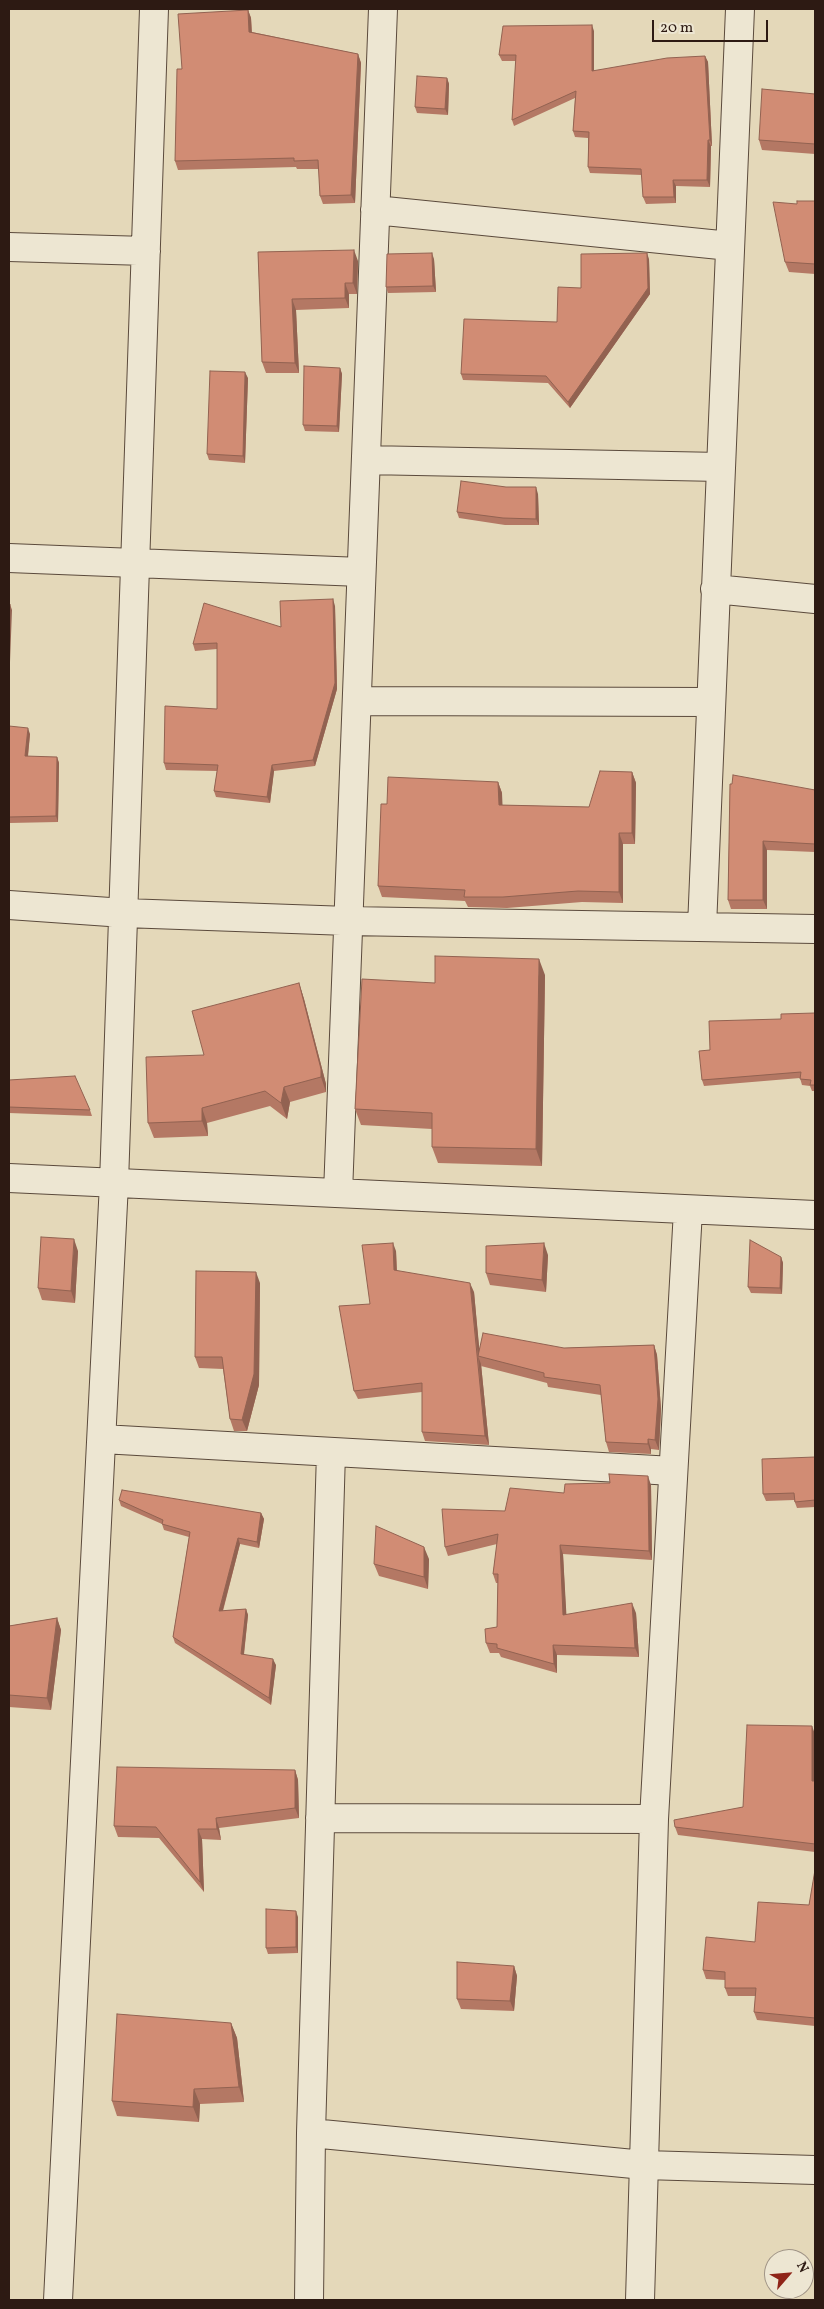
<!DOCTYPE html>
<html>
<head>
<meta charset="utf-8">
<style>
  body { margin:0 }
  #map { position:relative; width:824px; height:2309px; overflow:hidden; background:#e4d8b9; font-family:Vollkorn,serif }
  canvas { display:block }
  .frame { position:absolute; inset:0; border:10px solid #2d1a13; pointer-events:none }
  .north { position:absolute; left:764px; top:2249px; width:50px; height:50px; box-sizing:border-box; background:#ede6d2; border:1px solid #a09486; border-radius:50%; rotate:63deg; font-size:14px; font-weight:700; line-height:20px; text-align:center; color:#2d1a13 }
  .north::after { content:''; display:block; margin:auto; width:18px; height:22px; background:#8f2418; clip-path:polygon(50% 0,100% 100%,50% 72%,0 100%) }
  .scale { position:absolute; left:652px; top:20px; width:116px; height:22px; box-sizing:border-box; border:2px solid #2d1a13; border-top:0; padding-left:6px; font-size:15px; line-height:18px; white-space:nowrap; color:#2d1a13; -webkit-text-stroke:4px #ede6d2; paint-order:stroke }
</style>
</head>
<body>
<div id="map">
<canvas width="824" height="2309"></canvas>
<div class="frame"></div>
<div class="north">N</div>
<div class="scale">20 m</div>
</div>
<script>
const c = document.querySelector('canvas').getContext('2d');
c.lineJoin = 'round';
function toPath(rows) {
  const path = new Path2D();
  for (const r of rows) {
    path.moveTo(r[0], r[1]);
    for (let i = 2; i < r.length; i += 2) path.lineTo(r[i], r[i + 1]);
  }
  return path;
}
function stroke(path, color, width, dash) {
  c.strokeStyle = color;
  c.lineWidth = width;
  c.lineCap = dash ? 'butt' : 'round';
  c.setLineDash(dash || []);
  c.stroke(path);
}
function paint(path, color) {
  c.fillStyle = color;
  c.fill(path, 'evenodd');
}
const minor = toPath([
  [375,210,730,246],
  [9,247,146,251],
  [366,460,721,467],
  [9,558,361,572],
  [715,589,815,599],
  [357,701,711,702],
  [9,905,124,913,348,921,815,929],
  [702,927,740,9],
  [9,1178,815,1215],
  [338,1193,383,9],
  [102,1439,673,1471],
  [320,1818,654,1819],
  [311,2133,644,2165,815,2170],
  [58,2300,114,1183,154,9],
  [309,2300,311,2133,331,1452],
  [640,2300,654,1819,688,1210]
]);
const wall = toPath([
  [248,10,251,18,252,32,358,54,361,63,355,203,323,204,320,196,319,169,297,169,296,167,178,170,175,161,182,69],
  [594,31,594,71,705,56,708,62,712,146,711,146,710,187,676,186,676,203,646,204,643,197,642,175,590,173,588,167,588,138,575,137,573,131,575,98,514,126,512,120,516,61,502,61,499,55],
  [447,78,449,84,448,115,417,113,415,107],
  [815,94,815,154,762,150,759,140],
  [815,201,815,274,789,272,785,262,797,204],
  [258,252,358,261,357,294,349,294,349,308,296,310,299,373,266,373,262,362],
  [434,259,436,292,388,293,386,287],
  [649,259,650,294,570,408,548,383,463,380,461,374,557,322,581,288],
  [340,368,342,374,339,432,305,431,303,425],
  [248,378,245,463,209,460,207,454],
  [538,494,539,525,505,525,459,518,457,512],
  [335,606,337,689,315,766,274,771,270,803,216,797,214,791,217,771,166,770,164,763,217,709,217,649,195,651,193,644,281,627],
  [9,726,30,734,28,757,57,757,59,763,58,822,9,823],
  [632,772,636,783,635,844,623,844,623,903,582,902,507,908,468,907,465,901,382,897,378,886,387,804,498,782,502,793,502,805,589,807],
  [730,784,815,790,815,852,767,850,767,909,731,909,728,900],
  [545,975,542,1166,438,1163,432,1147,432,1129,361,1125,355,1109,435,983],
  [299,983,304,999,326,1084,326,1092,290,1102,287,1119,270,1106,207,1123,208,1136,154,1138,148,1123,204,1055],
  [815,1013,815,1091,812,1091,810,1086,802,1085,800,1078,704,1086,702,1080,781,1019],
  [9,1080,90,1110,92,1116,9,1113],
  [78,1251,75,1303,42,1300,38,1288],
  [396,1251,397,1271,474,1292,479,1348,564,1348,654,1345,657,1355,661,1409,659,1450,651,1449,651,1454,609,1452,606,1442,601,1395,548,1387,547,1383,481,1366,481,1364,489,1445,425,1441,422,1432,422,1392,358,1399,354,1391,370,1304],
  [548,1255,546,1292,490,1285,486,1273],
  [781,1257,783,1263,782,1294,751,1293,748,1287],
  [260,1283,259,1385,247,1431,234,1431,230,1419,223,1369,199,1368,195,1357],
  [815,1457,815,1507,797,1508,794,1500,766,1501,763,1494],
  [651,1485,652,1560,563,1554,566,1615,636,1613,639,1657,557,1655,557,1673,501,1657,499,1653,490,1653,486,1643,497,1627,498,1583,496,1583,493,1574,497,1544,448,1556,445,1547,505,1511,564,1493],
  [119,1500,261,1513,264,1519,259,1548,240,1544,223,1611,246,1609,248,1615,244,1655,276,1665,271,1705,175,1643,173,1637,189,1537,164,1530,162,1524,121,1506],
  [429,1559,428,1589,379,1576,374,1564],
  [57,1618,61,1630,51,1710,9,1707,9,1626],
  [815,1734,815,1852,678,1835,675,1827,743,1807],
  [295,1770,298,1780,299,1818,219,1828,221,1840,202,1839,204,1892,159,1838,118,1837,114,1826],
  [815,1870,815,2026,757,2020,754,2012,756,1996,728,1996,725,1988,725,1980,706,1979,703,1970,755,1942,809,1905],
  [298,1917,298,1953,268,1954,266,1948],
  [514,1966,517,1976,514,2011,461,2009,457,1999],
  [231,2023,237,2038,244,2102,200,2104,199,2122,117,2116,112,2101]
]);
const shadedWall = toPath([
  [248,10,251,18,252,40,249,32],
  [592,25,594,31,594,77,592,71],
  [358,54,361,63,355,203,351,195],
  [705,56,708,62,712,146,710,140],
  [447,78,449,84,448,115,445,109],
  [708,140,711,146,710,187,707,180],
  [673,180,676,186,676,203,674,197],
  [354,250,358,261,357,294,353,283],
  [432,253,434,259,436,292,433,286],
  [647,253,649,259,650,294,570,408,568,402],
  [345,283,349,294,349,308,345,298],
  [292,299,296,310,299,373,295,363],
  [340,368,342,374,339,432,337,426],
  [245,372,248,378,245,463,243,456],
  [536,487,538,494,539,525,536,519],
  [333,599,335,606,337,689,315,766,313,760],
  [10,604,12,610,10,662,9,658],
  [28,728,30,734,27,763,25,756],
  [57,757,59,763,58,822,56,816],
  [272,765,274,771,270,803,267,797],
  [632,772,636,783,635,844,632,833],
  [498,782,502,793,503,816,499,805],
  [619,833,623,844,623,903,619,892],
  [763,841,767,850,767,909,763,900],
  [539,959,545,975,542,1166,536,1149],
  [299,983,304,999,326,1084,326,1092,321,1077],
  [284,1087,290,1102,287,1119,281,1103],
  [202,1108,207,1123,208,1136,202,1121],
  [74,1239,78,1251,75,1303,71,1291],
  [393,1243,396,1251,397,1279,394,1270],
  [544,1243,548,1255,546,1292,542,1280],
  [781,1257,783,1263,782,1294,780,1288],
  [256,1272,260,1283,259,1385,247,1431,242,1420],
  [470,1283,474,1292,480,1356,478,1356],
  [654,1345,657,1355,661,1409,659,1450,655,1440],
  [478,1356,481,1364,489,1445,485,1436],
  [648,1439,651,1449,651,1454,648,1444],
  [648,1476,651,1485,652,1560,649,1551],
  [261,1513,264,1519,259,1548,257,1542],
  [238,1538,240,1544,221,1617,219,1611],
  [560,1545,563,1554,567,1625,563,1615],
  [424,1547,429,1559,428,1589,424,1577],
  [632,1603,636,1613,639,1657,635,1648],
  [246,1609,248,1615,243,1661,241,1654],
  [57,1618,61,1630,51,1710,47,1698],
  [553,1645,557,1655,557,1673,554,1664],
  [273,1659,276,1665,271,1705,269,1698],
  [812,1726,815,1734,815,1789,812,1781],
  [295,1770,298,1780,299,1818,295,1808],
  [216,1818,219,1828,221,1840,217,1829],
  [198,1829,202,1839,204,1892,200,1882],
  [296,1911,298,1917,298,1953,296,1947],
  [514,1966,517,1976,514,2011,510,2001],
  [231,2023,237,2038,244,2102,239,2087],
  [194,2089,200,2104,199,2122,193,2107]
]);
const building = toPath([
  [248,10,249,32,358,54,351,195,320,196,318,160,294,161,294,158,175,161,177,69,182,69,178,14,248,10],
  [592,25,592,71,667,58,705,56,710,140,708,140,707,180,673,180,674,197,643,197,641,169,588,167,589,132,573,131,576,91,512,120,516,55,499,55,503,26,592,25],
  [417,76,447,78,445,109,415,107,417,76],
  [762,89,815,94,815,144,759,140,762,89],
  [797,201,815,201,815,264,785,262,773,202,797,204,797,201],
  [354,250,353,283,345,283,345,298,292,299,295,363,262,362,258,252,354,250],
  [432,253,433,286,386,287,387,254,432,253],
  [647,253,648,288,568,402,546,376,461,374,464,319,557,322,558,287,581,288,581,254,647,253],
  [304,366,340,368,337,426,303,425,304,366],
  [210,371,245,372,243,456,207,454,210,371],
  [461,481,506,487,536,487,536,519,503,518,457,512,461,481],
  [333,599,335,683,313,760,272,765,267,797,214,791,218,765,164,763,165,706,217,709,217,643,193,644,204,603,281,627,280,601,333,599],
  [9,604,10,604,9,638,9,604],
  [9,726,28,728,25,756,57,757,56,816,9,817,9,726],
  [600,771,632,772,632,833,619,833,619,892,578,891,503,897,464,897,465,890,378,886,381,804,387,804,388,777,498,782,499,805,589,807,600,771],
  [733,775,815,790,815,844,763,841,763,900,728,900,730,784,732,784,733,775],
  [435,956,539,959,536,1149,432,1147,432,1113,355,1109,362,979,435,983,435,956],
  [299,983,321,1069,321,1077,284,1087,281,1103,265,1091,202,1108,202,1121,148,1123,146,1057,204,1055,192,1011,299,983],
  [815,1013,815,1085,810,1085,811,1080,800,1079,801,1072,702,1080,699,1051,710,1050,709,1021,781,1019,781,1014,815,1013],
  [75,1076,90,1110,9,1107,9,1080,75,1076],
  [41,1237,74,1239,71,1291,38,1288,41,1237],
  [750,1240,781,1257,780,1288,748,1287,750,1240],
  [393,1243,394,1270,470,1283,485,1436,422,1432,422,1383,354,1391,339,1306,370,1304,362,1245,393,1243],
  [544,1243,542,1280,486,1273,486,1246,544,1243],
  [196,1271,256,1272,254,1374,242,1420,230,1419,222,1357,195,1357,196,1271],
  [483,1333,564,1348,654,1345,658,1399,655,1440,648,1439,648,1444,606,1442,600,1385,544,1377,544,1373,478,1356,483,1333],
  [815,1457,815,1500,795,1502,794,1493,763,1494,762,1459,815,1457],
  [609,1474,648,1476,649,1551,560,1545,563,1615,632,1603,635,1648,553,1645,554,1664,497,1648,497,1644,486,1643,485,1629,497,1627,498,1574,493,1574,498,1534,445,1547,442,1509,505,1511,510,1488,564,1493,565,1484,610,1483,609,1474],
  [122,1490,261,1513,257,1542,238,1538,219,1611,246,1609,241,1654,273,1659,269,1698,173,1637,190,1532,162,1524,163,1520,119,1500,122,1490],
  [376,1526,424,1547,424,1577,374,1564,376,1526],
  [57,1618,47,1698,9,1695,9,1626,57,1618],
  [747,1725,812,1726,812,1781,815,1781,815,1844,675,1827,674,1820,743,1807,747,1725],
  [117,1767,295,1770,295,1808,216,1818,217,1829,198,1829,200,1882,156,1827,114,1826,117,1767],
  [815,1870,815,2018,754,2012,756,1988,725,1988,725,1972,703,1970,706,1937,755,1942,758,1902,809,1905,815,1870],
  [266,1909,296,1911,296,1947,266,1948,266,1909],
  [457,1962,514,1966,510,2001,457,1999,457,1962],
  [117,2014,231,2023,239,2087,194,2089,193,2107,112,2101,117,2014]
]);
stroke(minor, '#5b4a3c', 30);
stroke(minor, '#ede6d2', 28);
paint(wall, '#b47864');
paint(shadedWall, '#926251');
paint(building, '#d18c74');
stroke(building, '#926251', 1);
</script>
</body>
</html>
